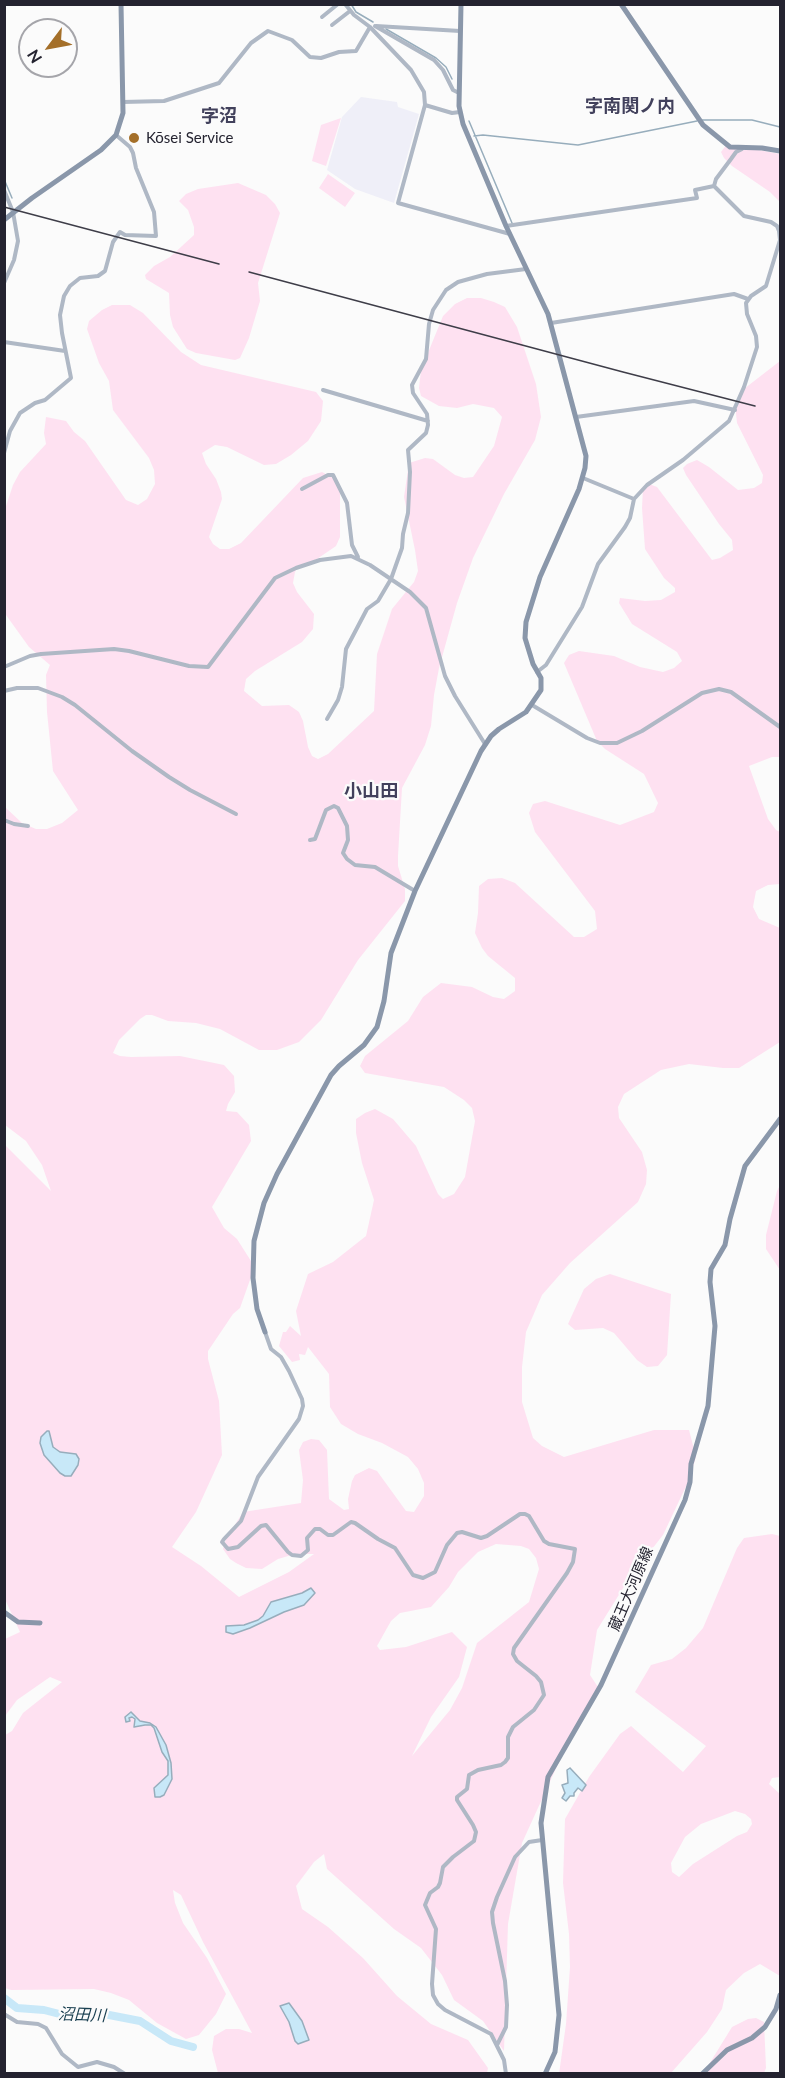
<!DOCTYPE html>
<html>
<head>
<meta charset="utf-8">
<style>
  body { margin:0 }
  #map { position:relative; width:785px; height:2078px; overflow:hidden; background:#fbfbfb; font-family:Lato,sans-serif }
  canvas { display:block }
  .frame { position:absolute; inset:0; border:6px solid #242330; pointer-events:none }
  .north { position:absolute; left:18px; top:18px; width:60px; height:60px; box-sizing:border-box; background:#fbfbfb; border:2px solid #a5a5aa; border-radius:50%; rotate:238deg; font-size:16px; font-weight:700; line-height:24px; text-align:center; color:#242330 }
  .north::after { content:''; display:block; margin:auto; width:21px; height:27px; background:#a46f29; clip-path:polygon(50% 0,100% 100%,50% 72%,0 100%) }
</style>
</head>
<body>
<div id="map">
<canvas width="785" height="2078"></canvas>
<div class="frame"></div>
<div class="north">N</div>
</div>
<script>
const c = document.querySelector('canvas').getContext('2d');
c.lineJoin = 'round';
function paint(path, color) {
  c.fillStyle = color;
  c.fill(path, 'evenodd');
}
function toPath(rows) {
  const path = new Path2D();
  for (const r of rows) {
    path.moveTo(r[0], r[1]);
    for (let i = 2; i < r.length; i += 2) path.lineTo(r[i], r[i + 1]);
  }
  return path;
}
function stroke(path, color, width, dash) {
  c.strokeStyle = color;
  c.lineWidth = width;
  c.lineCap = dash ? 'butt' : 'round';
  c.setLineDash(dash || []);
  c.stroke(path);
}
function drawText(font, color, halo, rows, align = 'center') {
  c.font = font + ' Lato,"Noto Sans JP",sans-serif';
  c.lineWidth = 4.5;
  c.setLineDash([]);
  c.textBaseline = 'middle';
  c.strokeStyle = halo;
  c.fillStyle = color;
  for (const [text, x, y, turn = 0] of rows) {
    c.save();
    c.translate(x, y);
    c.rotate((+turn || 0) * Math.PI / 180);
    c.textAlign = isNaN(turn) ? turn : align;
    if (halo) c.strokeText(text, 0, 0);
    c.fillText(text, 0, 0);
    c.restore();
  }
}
const built = toPath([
  [361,97,397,102,398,107,419,114,394,203,355,189,327,170,342,117]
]);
const green = toPath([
  [341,118,326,166,312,161,321,125],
  [727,144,780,154,780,202,770,192,732,166,724,158,721,152],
  [328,174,355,193,345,207,319,188],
  [238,183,266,195,275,204,280,213,258,283,260,301,249,338,240,358,235,360,196,353,187,349,173,327,170,315,169,293,146,279,145,275,154,266,170,257,194,235,194,227,188,210,179,201,186,194,198,189],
  [467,298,481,298,494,302,505,307,517,327,536,384,541,417,535,440,504,494,473,558,457,603,439,668,434,695,431,726,425,745,402,788,398,856,398,866,405,889,405,901,358,960,321,1020,299,1042,277,1050,259,1050,220,1029,196,1023,168,1021,152,1015,146,1015,140,1019,119,1040,113,1053,120,1056,131,1057,180,1056,224,1065,234,1076,235,1092,228,1104,226,1111,237,1112,249,1125,251,1141,212,1207,224,1228,237,1239,251,1261,251,1277,240,1308,233,1314,208,1351,208,1359,219,1401,222,1455,196,1512,172,1547,201,1566,239,1597,289,1572,314,1554,295,1554,278,1559,262,1569,246,1568,236,1563,230,1559,223,1549,226,1539,243,1512,301,1503,303,1480,299,1450,303,1442,311,1439,319,1440,327,1450,329,1499,344,1510,349,1509,348,1499,352,1481,355,1475,369,1468,377,1471,406,1511,414,1512,424,1496,424,1483,418,1469,408,1457,382,1443,358,1434,341,1424,330,1407,329,1374,308,1347,305,1355,299,1354,300,1360,292,1362,279,1346,283,1332,286,1332,290,1326,301,1336,296,1311,308,1274,333,1262,366,1236,374,1200,362,1163,356,1133,356,1119,365,1113,375,1109,393,1119,416,1146,438,1194,443,1199,454,1194,465,1177,475,1121,472,1108,464,1100,444,1087,365,1073,360,1066,365,1056,408,1021,423,997,441,983,472,987,493,997,504,999,515,991,515,978,488,956,482,948,475,933,478,913,479,886,488,879,502,878,515,883,574,937,584,937,597,929,595,911,535,832,529,813,533,804,545,801,620,825,654,812,658,803,644,774,605,749,597,741,564,663,569,655,579,651,614,656,640,667,663,672,674,668,682,661,677,652,632,624,619,603,620,598,645,601,661,600,675,592,675,588,664,578,645,549,642,508,643,488,649,484,657,487,712,560,720,558,733,550,732,540,719,524,686,475,683,468,687,464,697,460,709,467,738,490,754,488,762,483,763,475,737,423,735,404,740,392,780,361,780,679,779,681,780,757,772,757,749,766,768,819,776,830,780,832,780,884,768,885,756,891,753,907,759,919,780,928,780,1042,739,1068,723,1068,689,1064,661,1070,624,1094,618,1107,619,1118,642,1152,647,1170,646,1184,638,1202,570,1263,542,1295,526,1332,522,1367,522,1402,533,1438,542,1446,564,1457,654,1430,689,1430,696,1457,689,1480,663,1535,630,1577,597,1630,590,1675,600,1690,574,1729,522,1843,508,1924,504,2051,483,2021,454,2000,442,1975,421,1948,394,1929,327,1869,324,1854,314,1862,296,1886,302,1909,328,1927,363,1958,397,1996,431,2024,468,2040,488,2068,487,2073,218,2073,212,2050,214,2036,226,2029,239,2029,252,2033,203,1942,181,1895,173,1890,175,1903,183,1923,207,1958,226,1994,216,2014,199,2035,186,2039,157,2023,129,2000,111,1993,94,1989,11,1990,5,1988,5,1735,12,1731,23,1713,62,1682,50,1677,17,1700,5,1716,5,1639,20,1632,4,1597,5,1145,51,1191,42,1165,26,1141,5,1125,5,807,22,823,36,829,47,829,62,823,78,810,53,771,47,712,46,675,50,665,29,647,6,615,5,611,5,509,13,485,20,472,46,444,44,433,46,417,66,421,74,432,85,441,126,500,138,505,147,499,155,484,154,470,149,458,113,410,109,381,99,363,87,329,89,321,102,310,112,305,130,305,143,313,181,352,201,365,316,392,323,401,321,421,308,441,291,455,276,464,264,465,227,447,215,445,202,453,206,464,216,479,221,492,222,499,209,537,213,544,220,549,229,549,241,543,303,478,322,472,335,479,340,491,340,537,336,546,317,559,298,567,295,572,293,583,297,592,314,614,313,629,302,642,255,671,246,679,244,691,262,706,289,705,299,712,303,721,308,747,312,756,318,759,328,754,374,711,377,654,392,609,414,582,418,571,415,550,404,497,409,463,425,458,433,459,455,475,464,478,473,477,494,446,502,417,494,408,473,404,457,408,439,406,421,396,419,388,421,370,443,316,455,304],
  [496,1544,521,1546,529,1549,536,1558,539,1569,529,1602,477,1643,462,1688,450,1710,412,1756,431,1717,459,1677,467,1647,452,1632,406,1647,380,1650,377,1646,391,1621,400,1613,431,1607,449,1587,458,1572,478,1552],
  [780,1185,780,1270,766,1249,766,1235,777,1191],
  [610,1274,671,1294,667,1355,658,1366,647,1367,637,1360,614,1333,603,1328,575,1330,568,1324,584,1289,596,1279],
  [772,1534,780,1536,780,1777,772,1778,769,1784,780,1794,780,1976,760,1964,744,1973,726,1990,722,2009,707,2032,671,2073,559,2074,566,2024,570,1967,569,1934,563,1883,565,1819,589,1777,620,1734,631,1726,683,1772,706,1746,635,1692,651,1665,672,1659,686,1648,703,1628,737,1548,744,1538],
  [735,1811,745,1814,751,1819,752,1824,747,1832,737,1836,693,1864,679,1877,672,1872,671,1863,685,1837,701,1824],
  [756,2018,764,2022,766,2068,764,2073,703,2074,732,2027,748,2019]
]);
const water = toPath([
  [47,1431,49,1431,53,1447,60,1452,76,1454,79,1459,78,1465,71,1476,65,1476,60,1473,44,1455,40,1443,41,1437,47,1431],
  [311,1588,315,1593,304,1605,284,1612,250,1628,233,1634,226,1632,226,1626,244,1625,258,1620,263,1616,271,1602,302,1593,311,1588],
  [131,1712,140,1721,150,1723,156,1727,166,1745,171,1763,172,1779,164,1795,160,1797,155,1797,154,1788,168,1775,168,1761,162,1752,154,1728,151,1725,145,1725,134,1727,135,1719,132,1717,129,1718,130,1721,126,1722,125,1717,131,1712],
  [570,1768,586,1785,582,1791,578,1788,574,1793,574,1796,570,1796,566,1801,562,1798,565,1793,562,1785,568,1783,567,1770,570,1768],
  [289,2003,302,2021,309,2040,298,2044,295,2041,289,2022,280,2006,289,2003]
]);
const stream = toPath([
  [351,4,356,12,373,22],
  [386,29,436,58,446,67,452,79],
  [701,120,752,120,780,127],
  [469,121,512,223],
  [474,136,483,135,578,145,697,121],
  [4,179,12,198]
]);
const river = toPath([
  [4,1998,17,2008,44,2010,71,2017,104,2014,140,2021,171,2041,193,2047]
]);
const street = toPath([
  [345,4,354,15,370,27,411,70,424,92,425,105,398,203,510,234],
  [322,17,338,4],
  [332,25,350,11],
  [375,26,434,60,443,70,453,90,459,93],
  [376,26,460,31],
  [123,102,164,101,219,83,251,43,268,31,292,40,310,57,321,58,339,52,356,51,370,27],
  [425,105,452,113,460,112],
  [714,186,716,179,731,159,736,152,742,149],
  [4,190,13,212,18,241,14,260,4,283],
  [506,226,697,198,695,190,714,186],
  [551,323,734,294,748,299],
  [4,342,65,351],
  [323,390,428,421],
  [576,417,694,401,735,410],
  [4,453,10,431,20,413,35,403,45,400,71,378,62,333,60,315,64,296,70,286,80,278,98,276,105,271,113,242,120,232,125,235,156,236,154,212,136,168,133,153,130,147,116,135],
  [583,478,634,499],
  [302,489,328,475,333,475,347,503,352,545,358,557],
  [4,667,30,656,41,654,114,649,129,651,189,666,208,667,275,578,296,568,320,560,351,556,370,565,410,592,426,608,445,676,455,696,485,744],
  [537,672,546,665,582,607,598,564,625,527,630,518,634,499,647,485,683,460,729,421,744,387,757,347,756,336,747,314,746,303,751,296,766,286,780,240,779,231,777,226,771,222,744,216,714,186],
  [4,691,17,688,38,688,62,697,75,705,132,751,169,777,190,790,236,814],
  [532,705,587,738,600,743,617,743,642,731,702,693,719,689,731,692,780,727],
  [327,719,338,700,342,687,346,649,367,609,378,601,391,579,402,548,403,534,408,513,410,472,408,450,426,433,428,425,427,414,413,393,412,385,426,359,429,324,433,310,446,290,458,282,487,274,526,269],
  [4,820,14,824,28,826],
  [310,840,315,839,326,810,334,806,338,808,347,826,348,840,343,853,347,859,355,865,375,867,415,891],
  [265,1332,271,1349,281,1357,289,1371,302,1399,303,1406,299,1419,258,1477,241,1521,224,1539,222,1542,228,1549,238,1547,261,1526,266,1525,288,1552,292,1555,301,1556,308,1550,307,1538,315,1529,320,1529,328,1535,333,1535,351,1522,355,1523,378,1539,395,1548,413,1575,423,1578,435,1572,447,1545,457,1533,462,1532,481,1538,487,1536,520,1514,525,1514,529,1516,544,1541,549,1544,575,1549,573,1562,567,1573,514,1648,513,1654,517,1661,536,1676,541,1682,544,1695,534,1710,513,1727,508,1737,508,1758,505,1762,501,1765,478,1770,469,1775,467,1789,457,1797,457,1800,473,1825,476,1832,474,1841,453,1857,443,1867,440,1883,438,1887,430,1893,425,1905,436,1929,432,1984,433,1995,438,2004,445,2010,491,2034,504,2060,506,2074],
  [4,2014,17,2022,38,2024,46,2028,62,2054,78,2067,97,2062,114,2067,125,2074],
  [497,2045,506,2027,507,2005,505,1981,493,1923,492,1912,497,1897,515,1857,529,1842,542,1840]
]);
const secondary = toPath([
  [621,4,703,125,730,147,762,148,780,151],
  [4,220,32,198,101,150,116,135,123,113,121,4],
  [265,1332,257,1309,253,1278,254,1241,264,1203,277,1174,331,1075,339,1066,364,1045,377,1027,384,1001,391,953,415,891,481,751,491,736,499,729,526,712,541,690,541,678,533,664,525,638,526,622,540,577,579,489,585,468,586,456,548,314,506,226,463,124,459,106,461,4],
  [4,1612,18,1622,40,1623],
  [545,2074,555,2052,559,2015,541,1823,548,1777,601,1685,685,1500,690,1482,691,1464,708,1406,715,1326,710,1282,711,1269,725,1245,730,1219,745,1166,780,1119],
  [702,2074,727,2050,752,2038,765,2027,776,2009,780,1995]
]);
const rail = toPath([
  [4,207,219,264],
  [249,272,623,372,755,406]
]);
const markers = [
  [134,138,6,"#a46f29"]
];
const poiNames = [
  ["Kōsei Service",146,138]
];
const streetNames = [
  ["蔵王大河原線",631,1589,-67]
];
const waterNames = [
  ["沼田川",82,2015,2]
];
const quarterNames = [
  ["字南関ノ内",630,106],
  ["字沼",219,116],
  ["小山田",371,791]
];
paint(built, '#efeff8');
paint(green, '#fee1f1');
paint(water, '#c8e8f8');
stroke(water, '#97adbc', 1.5);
stroke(stream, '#97adbc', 1.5);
stroke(river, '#c8e8f8', 8);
stroke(street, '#afb8c5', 4);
stroke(secondary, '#8a97aa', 5);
stroke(rail, '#3e3d48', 1.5);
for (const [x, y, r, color] of markers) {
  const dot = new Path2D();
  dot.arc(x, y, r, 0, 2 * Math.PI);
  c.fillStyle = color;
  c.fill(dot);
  stroke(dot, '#fbfbfb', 2);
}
drawText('15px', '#242330', '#fbfbfb', poiNames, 'left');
drawText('15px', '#242330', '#fbfbfb', streetNames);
drawText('italic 16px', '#183e4f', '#fbfbfb', waterNames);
drawText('bold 18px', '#42415c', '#fbfbfb', quarterNames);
</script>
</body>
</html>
